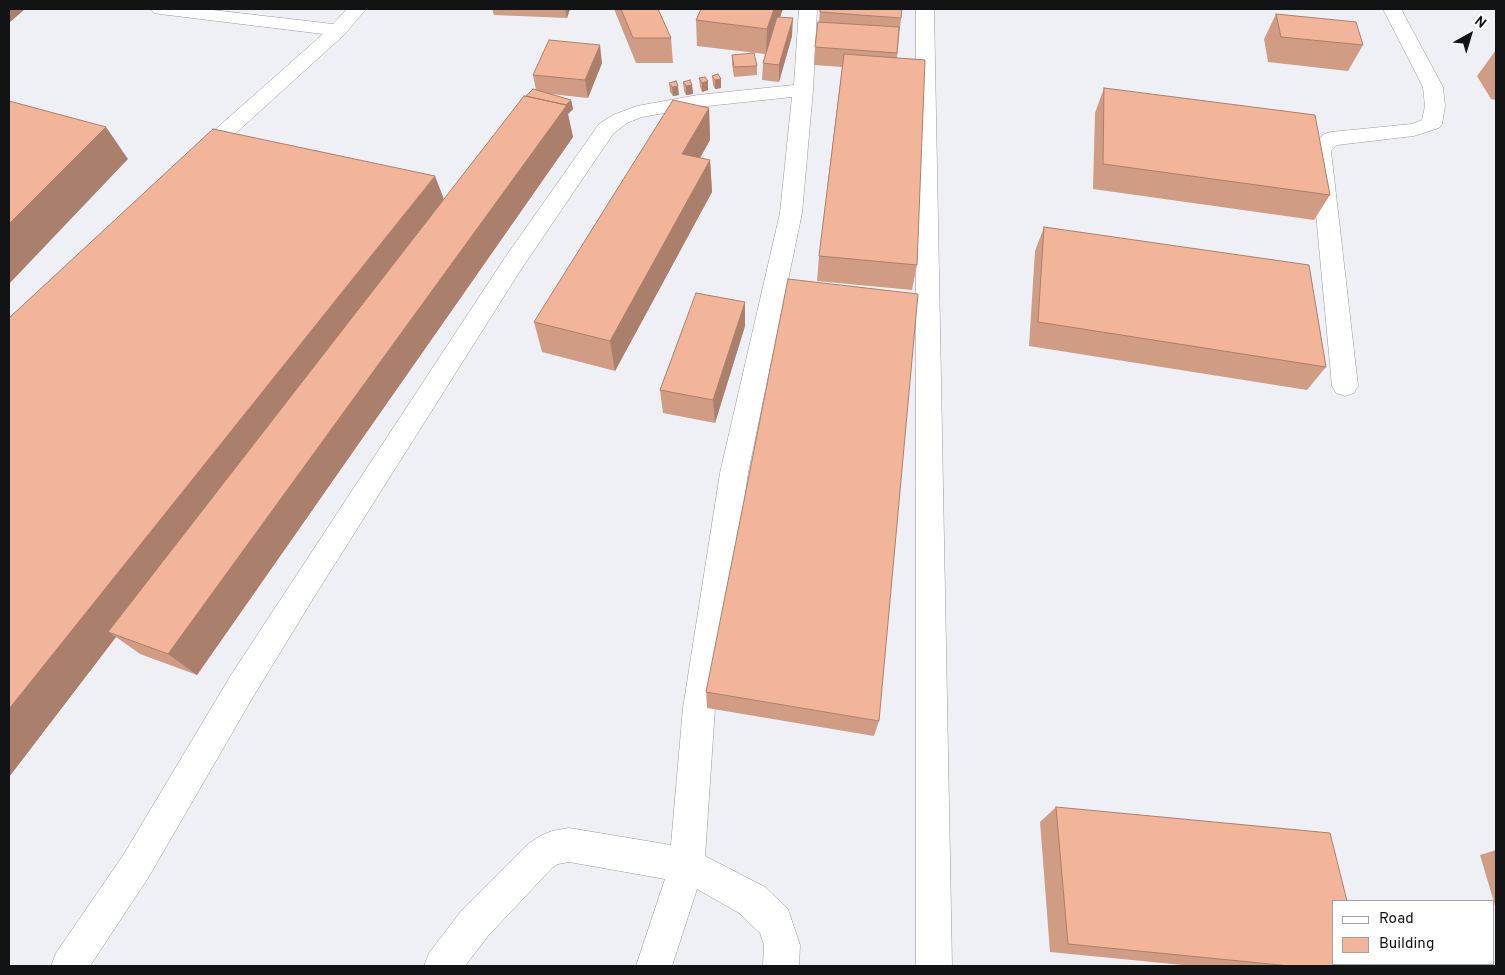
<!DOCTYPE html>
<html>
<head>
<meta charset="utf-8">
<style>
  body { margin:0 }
  #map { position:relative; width:1505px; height:975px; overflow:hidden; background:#eff0f6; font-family:Overpass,sans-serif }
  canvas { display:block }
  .frame { position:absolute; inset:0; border:10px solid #121315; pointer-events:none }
  .legend { position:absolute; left:1332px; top:900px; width:162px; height:65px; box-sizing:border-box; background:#fff; border:1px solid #a0a1a1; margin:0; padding:6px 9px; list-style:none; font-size:15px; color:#121315 }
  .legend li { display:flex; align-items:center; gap:10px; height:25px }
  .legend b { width:25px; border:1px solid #a0a1a1 }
  .north { position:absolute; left:1445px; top:10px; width:50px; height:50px; -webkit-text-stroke:4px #fff; paint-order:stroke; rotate:39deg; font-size:14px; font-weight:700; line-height:20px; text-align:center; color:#121315 }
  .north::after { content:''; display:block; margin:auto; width:18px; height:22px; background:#121315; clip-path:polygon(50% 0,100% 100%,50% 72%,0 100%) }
</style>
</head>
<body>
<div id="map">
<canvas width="1505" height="975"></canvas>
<div class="frame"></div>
<ul class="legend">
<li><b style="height:6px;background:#fff"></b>Road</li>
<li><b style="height:14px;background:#f3b599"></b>Building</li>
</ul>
<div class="north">N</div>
</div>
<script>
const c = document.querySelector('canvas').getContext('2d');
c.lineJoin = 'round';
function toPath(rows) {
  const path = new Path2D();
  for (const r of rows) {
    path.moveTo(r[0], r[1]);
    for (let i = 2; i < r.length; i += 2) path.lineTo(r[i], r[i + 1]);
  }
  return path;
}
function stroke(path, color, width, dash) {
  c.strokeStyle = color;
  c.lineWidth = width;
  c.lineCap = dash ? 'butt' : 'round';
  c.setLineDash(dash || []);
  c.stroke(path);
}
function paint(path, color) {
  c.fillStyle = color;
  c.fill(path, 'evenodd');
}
const minor = toPath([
  [151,9,204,9,333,24,347,9,366,9,345,34,205,161,198,163,191,161,188,156,191,151,323,34,160,14,154,13,151,9],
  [799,9,817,9,813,90,802,213,748,473,715,708,705,856,765,887,788,909,800,945,799,966,763,966,764,945,760,933,739,913,697,889,672,966,636,966,665,879,569,862,558,864,552,868,488,936,465,966,424,966,429,953,462,910,528,844,540,836,552,831,569,828,671,845,683,708,720,473,780,213,792,97,698,107,642,117,627,123,613,134,520,271,314,597,253,697,148,878,90,966,51,966,56,953,124,854,231,675,504,259,599,124,613,115,637,106,698,95,794,85,799,9],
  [916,9,934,9,952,966,916,966,916,9],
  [1383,9,1401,9,1443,87,1445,106,1442,124,1439,128,1414,136,1337,145,1331,151,1358,386,1354,393,1345,396,1336,393,1332,386,1310,149,1324,134,1331,132,1412,124,1422,120,1425,106,1423,87,1383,9]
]);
const wall = toPath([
  [492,9,570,9,567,18,494,15],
  [614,9,658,9,671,38,673,63,636,63],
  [701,9,783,9,780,17,792,36,779,82,762,80,763,63,765,54,697,46,696,20],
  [820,9,901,18,897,58,917,265,912,290,817,281,819,256,842,67,814,65,815,47,819,22],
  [1276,14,1363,45,1348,71,1268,62,1264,39],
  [1496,50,1496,100,1491,99,1477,76],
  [732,55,757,66,757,75,734,77,732,64],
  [602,63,588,98,551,94,571,100,573,109,568,114,573,137,197,675,140,654,116,637,9,777,9,318,444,200,526,96,536,90,533,75],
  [712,76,721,88,715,89,713,85],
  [699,78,708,90,702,92,700,87],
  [683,82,692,85,693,94,686,95,684,91],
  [669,83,679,95,673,96,670,92],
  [1104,88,1330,195,1314,220,1093,189,1095,113],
  [709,108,710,140,700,158,710,160,712,192,615,371,542,352,534,322],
  [1044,227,1326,367,1307,390,1029,346,1035,251],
  [745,326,715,423,663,413,660,390],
  [706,692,879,721,874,736,707,708],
  [1056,807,1363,966,1193,966,1050,952,1040,822],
  [1496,850,1496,909,1480,855]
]);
const shadedWall = toPath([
  [9,9,25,9,9,23],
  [565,9,570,9,567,18],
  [774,9,783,9,766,54,767,29],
  [793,18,792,36,779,82,779,65],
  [600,45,602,63,588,98,585,80],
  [721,79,721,88,715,89,715,80],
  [708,81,708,90,702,92,702,83],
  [692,85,693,94,686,95,686,86],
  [678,86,679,95,673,96,672,87],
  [571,100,573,109,568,114,573,137,197,675,168,654,561,111],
  [709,108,710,140,684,186,682,154],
  [106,127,128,159,9,284,9,224],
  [710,160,712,192,615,371,610,341],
  [435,176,447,207,108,632,116,637,9,777,9,709],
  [745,302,745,326,715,423,713,400]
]);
const building = toPath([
  [621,9,658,9,671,38,633,38,621,9],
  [701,9,774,9,767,29,696,20,701,9],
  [820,9,902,9,901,18,820,12,820,9],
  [1276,14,1356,22,1363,45,1281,37,1276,14],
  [777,17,793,18,779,65,763,63,777,17],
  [818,22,899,27,897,53,815,47,818,22],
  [549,40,600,45,585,80,533,75,549,40],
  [754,53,757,66,734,67,732,55,754,53],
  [844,54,925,60,917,265,819,256,844,54],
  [718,74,721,79,715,80,712,76,718,74],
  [705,77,708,81,702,83,699,78,705,77],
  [690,80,692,85,686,86,683,82,690,80],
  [676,81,678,86,672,87,669,83,676,81],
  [1104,88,1315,115,1330,195,1103,164,1104,88],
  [533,89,571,100,566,105,526,96,533,89],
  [524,96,567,105,168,654,108,632,524,96],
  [673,100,709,108,682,154,710,160,610,341,534,322,673,100],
  [9,101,106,127,9,224,9,101],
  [213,129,435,176,9,709,9,318,213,129],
  [1044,227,1309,265,1326,367,1038,322,1044,227],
  [788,279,918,294,879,721,706,692,788,279],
  [696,293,745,302,713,400,660,390,696,293],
  [1056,807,1330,833,1347,901,1334,901,1334,964,1362,964,1363,966,1290,966,1068,944,1056,807]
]);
stroke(minor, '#98999e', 1);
paint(minor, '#fff');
paint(wall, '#d19c84');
paint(shadedWall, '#aa7f6b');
paint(building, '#f3b599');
stroke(building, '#aa7f6b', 1);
</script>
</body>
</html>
